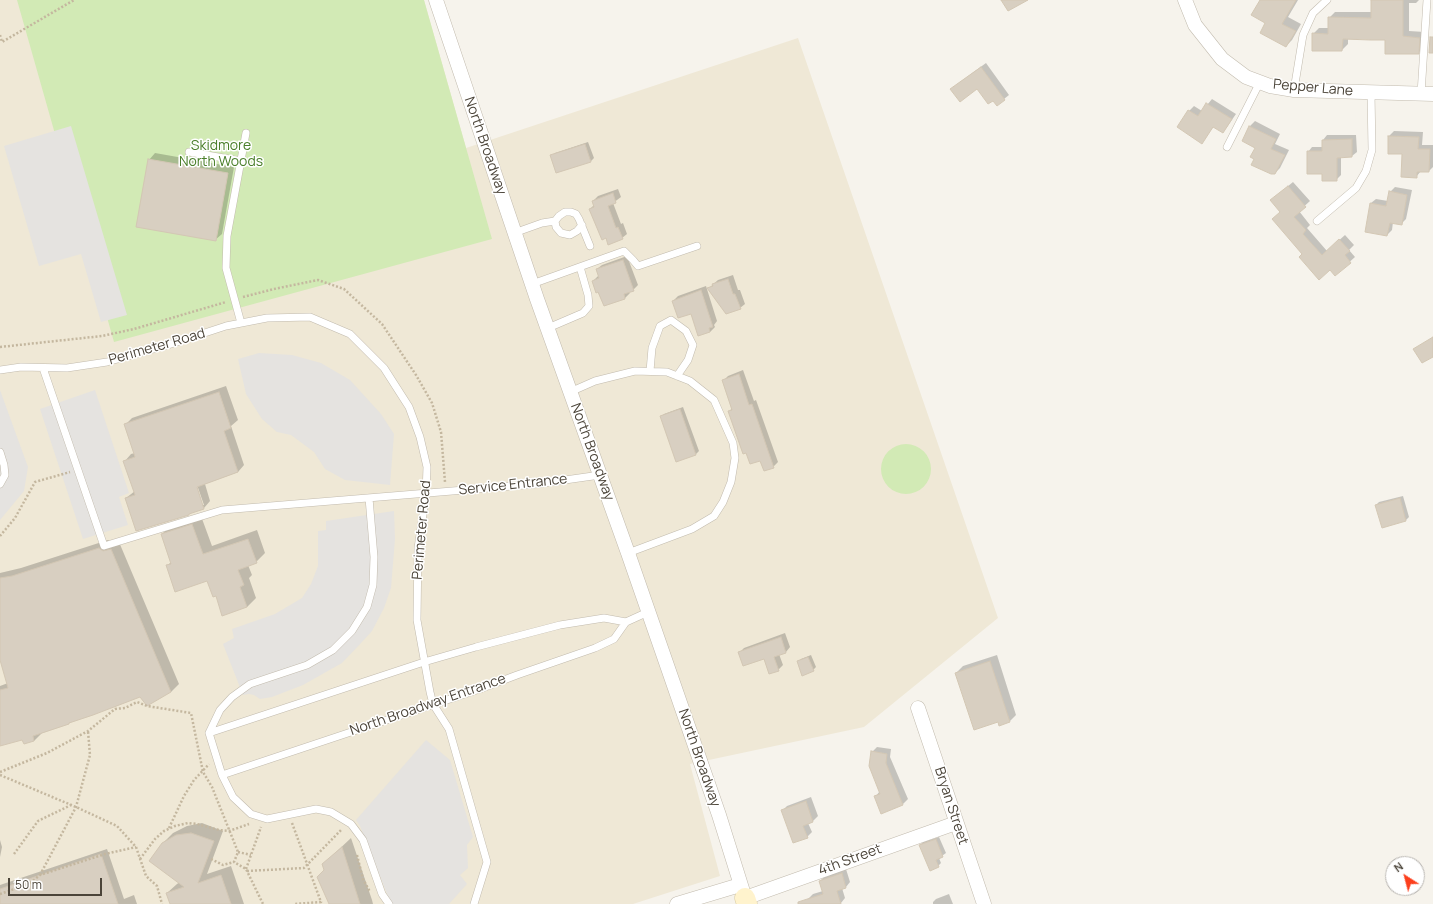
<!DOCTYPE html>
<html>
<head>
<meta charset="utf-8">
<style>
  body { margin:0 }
  #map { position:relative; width:1433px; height:904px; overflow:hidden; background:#f6f3ec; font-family:Manrope,sans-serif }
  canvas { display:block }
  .north { position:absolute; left:1385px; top:856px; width:40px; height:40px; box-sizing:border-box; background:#fff; border:1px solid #b7b4b0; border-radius:50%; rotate:324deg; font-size:11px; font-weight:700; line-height:16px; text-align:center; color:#4b4439 }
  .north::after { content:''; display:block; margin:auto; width:14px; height:18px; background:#fc3f1d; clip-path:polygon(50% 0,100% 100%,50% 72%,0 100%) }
  .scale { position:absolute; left:8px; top:878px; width:94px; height:18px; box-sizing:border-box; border:2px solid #4b4439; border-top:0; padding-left:5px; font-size:12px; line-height:14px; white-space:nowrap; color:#4b4439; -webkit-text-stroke:3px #fff; paint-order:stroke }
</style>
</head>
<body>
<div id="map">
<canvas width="1433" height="904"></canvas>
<div class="north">N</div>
<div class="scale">50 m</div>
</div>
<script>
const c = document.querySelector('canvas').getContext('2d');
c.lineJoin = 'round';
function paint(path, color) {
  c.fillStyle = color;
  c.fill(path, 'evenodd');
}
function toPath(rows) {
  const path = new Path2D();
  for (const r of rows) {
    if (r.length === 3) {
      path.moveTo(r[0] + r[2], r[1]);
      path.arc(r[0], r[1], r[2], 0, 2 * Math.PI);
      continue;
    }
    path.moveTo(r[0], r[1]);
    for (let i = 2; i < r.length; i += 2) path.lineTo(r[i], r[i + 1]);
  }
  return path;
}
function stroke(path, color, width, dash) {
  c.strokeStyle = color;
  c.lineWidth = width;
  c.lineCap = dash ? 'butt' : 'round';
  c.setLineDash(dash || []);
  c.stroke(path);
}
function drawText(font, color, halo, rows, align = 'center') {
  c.font = font + ' Manrope,sans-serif';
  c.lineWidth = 3;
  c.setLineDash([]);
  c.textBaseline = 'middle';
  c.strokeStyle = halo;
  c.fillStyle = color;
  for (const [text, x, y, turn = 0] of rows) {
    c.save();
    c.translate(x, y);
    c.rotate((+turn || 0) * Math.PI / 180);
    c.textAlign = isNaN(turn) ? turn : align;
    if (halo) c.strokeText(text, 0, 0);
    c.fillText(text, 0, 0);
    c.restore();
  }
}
const education = toPath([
  [0,0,424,0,466,148,798,38,998,618,864,727,690,764,720,876,633,904,0,904]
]);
const green = toPath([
  [17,0,424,0,492,239,114,342],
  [906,469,25]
]);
const parking = toPath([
  [71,126,127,315,101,322,81,254,39,266,4,146],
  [259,353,292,355,321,363,350,380,381,414,394,434,390,485,345,480,325,469,314,452,291,435,277,432,262,419,246,394,238,359],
  [0,390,28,467,24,491,0,520],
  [95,390,129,493,119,497,128,525,83,539,40,409],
  [394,511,395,539,391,588,384,608,372,631,361,643,342,663,303,685,272,697,260,699,254,695,249,694,243,695,223,644,234,638,232,629,275,614,302,598,311,584,318,566,318,531,326,530,326,521],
  [426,740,450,760,473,837,467,845,468,868,460,875,467,884,449,904,391,904,360,826,356,820]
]);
const shadow = toPath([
  [1261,0,1298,0,1288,17,1301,24,1292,40,1286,46,1267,23],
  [1372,0,1419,0,1416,3,1409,3,1409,31,1425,32,1424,47,1418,53,1386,39,1348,38,1348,44,1342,50,1313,34,1319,28,1329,28,1329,18,1335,12,1372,12],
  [986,63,1009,95,1004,99,977,88,956,85],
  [1212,99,1236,114,1227,127,1223,132,1214,126,1202,142,1189,111,1194,106,1202,111],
  [1255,121,1280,134,1275,144,1289,150,1280,168,1275,173,1256,158,1256,147,1243,141,1250,126],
  [1394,131,1423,132,1422,145,1433,145,1433,167,1429,171,1421,171,1416,177,1403,153,1389,136],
  [1327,135,1356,135,1357,152,1352,156,1341,157,1341,175,1336,180,1323,173,1308,152,1312,147,1323,147,1323,140],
  [588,142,594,158,591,161,552,156,555,153],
  [155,153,234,167,222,234,215,240,149,160],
  [1293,182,1310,201,1299,211,1310,225,1307,228,1327,251,1345,235,1354,245,1349,250,1355,257,1335,275,1330,269,1303,254,1281,212,1276,196],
  [1395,187,1412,190,1406,219,1401,224,1393,222,1392,230,1387,235,1371,203,1376,199,1388,201,1390,192],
  [618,189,621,197,613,203,621,224,623,223,627,234,622,238,606,237,590,209,594,205,593,201,598,196],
  [627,256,638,285,633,290,629,292,630,293,625,298,604,305,593,281,599,275,597,269,602,265],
  [733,275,738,290,740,290,745,304,740,308,709,288,718,280],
  [706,286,717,321,714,325,715,327,710,332,691,312,673,301,678,296],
  [743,370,754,401,756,400,778,462,773,467,761,459,729,412,732,408,723,381,728,376],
  [226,386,238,420,231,426,244,465,238,472,205,484,210,501,204,508,126,498,135,491,125,461,131,454,135,453,125,425,132,418],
  [194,482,196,482,204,505,202,505],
  [683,407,699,451,696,454,677,461,661,417,664,414],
  [1403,496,1409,517,1406,520,1376,505,1379,502],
  [201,516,212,546,257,530,265,553,256,562,248,565,252,575,249,578,256,598,247,607,216,595,208,580,167,566,171,562,162,534,171,525],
  [108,540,112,543,119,542,179,684,171,692,140,696,72,721,69,723,42,733,34,741,22,738,0,745,0,686,8,683,0,657,0,573,21,568],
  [785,633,790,647,786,652,779,654,783,665,778,670,765,658,739,653,744,648],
  [811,655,816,667,813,670,798,662,801,659],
  [997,655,1016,715,1010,721,999,721,956,673,963,666],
  [877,747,891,749,890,757,908,799,903,804,882,813,875,797,880,791,872,752],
  [811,797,818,816,813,821,808,823,812,832,807,837,783,810,787,806],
  [202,823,223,831,207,874,231,866,244,904,171,904,167,893,177,884,180,882,163,843,173,833,187,826],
  [939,837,946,853,939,858,941,863,938,866,920,845,923,842],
  [351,838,372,900,373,904,330,904,325,870,333,855],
  [0,840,2,847,0,857],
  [107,849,124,899,134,895,137,904,0,904,0,884,0,885],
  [846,869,850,882,846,887,842,888,845,898,841,903,837,904,810,904,808,899,813,894,823,891,820,881,825,876],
  [949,894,953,904,933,904,933,902,936,899]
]);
const building = toPath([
  [1001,0,1028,0,1008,11,1001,0],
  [1260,0,1296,0,1282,24,1296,31,1286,47,1260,33,1265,23,1251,15,1260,0],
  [1371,0,1403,0,1403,36,1420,38,1419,54,1385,54,1385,40,1371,40,1343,39,1342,51,1312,51,1312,33,1328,34,1328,17,1371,18,1371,0],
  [1430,37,1433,37,1433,53,1429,53,1430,37],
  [981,67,1005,100,997,106,993,101,988,104,977,89,960,102,950,89,981,67],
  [1206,103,1232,119,1223,133,1213,127,1202,144,1177,127,1188,110,1198,116,1206,103],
  [1249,126,1276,139,1271,149,1285,155,1275,174,1271,174,1251,165,1254,159,1250,157,1255,148,1242,141,1249,126],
  [1388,136,1419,137,1418,149,1430,149,1429,172,1417,172,1417,178,1401,177,1402,154,1388,154,1388,136],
  [1352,139,1352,157,1337,158,1337,181,1322,181,1322,174,1307,174,1307,151,1322,151,1322,140,1352,139],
  [585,144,591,162,556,173,550,155,585,144],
  [148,159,228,173,216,241,136,227,148,159],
  [1288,186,1306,207,1294,217,1306,230,1303,234,1322,255,1339,239,1350,251,1345,255,1351,263,1335,276,1330,270,1319,280,1299,257,1302,254,1272,219,1280,212,1270,200,1288,186],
  [1389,191,1407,195,1402,225,1390,223,1387,236,1365,232,1370,203,1386,206,1389,191],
  [613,193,616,203,608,206,616,228,618,227,623,239,608,245,606,238,602,240,589,209,594,207,592,201,613,193],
  [623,260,634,291,624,294,625,299,604,306,598,292,596,293,592,281,599,278,596,269,623,260],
  [728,279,733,294,735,294,741,309,726,314,707,288,713,286,712,284,728,279],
  [701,290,713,327,709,328,710,332,698,336,691,314,678,318,672,301,701,290],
  [1433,337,1433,357,1422,363,1413,349,1433,337],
  [739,374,749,405,752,404,774,468,764,471,760,461,750,464,746,453,743,454,728,411,732,410,722,380,739,374],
  [219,392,231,428,224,431,238,472,197,487,204,509,189,514,189,515,136,531,125,498,135,495,123,461,135,457,124,424,219,392],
  [680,409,696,455,676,462,660,416,680,409],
  [1400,498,1406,521,1382,528,1375,505,1400,498],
  [192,524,203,554,248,539,257,563,238,570,244,585,240,587,247,607,222,616,216,596,213,597,207,581,175,592,166,565,171,564,161,534,192,524],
  [99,548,103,551,111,549,171,692,147,706,140,697,93,715,69,723,69,724,33,736,34,741,24,744,22,740,0,746,0,690,8,688,0,660,0,578,12,576,99,548],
  [781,637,786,653,774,657,779,671,769,674,764,659,743,666,738,652,781,637],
  [808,657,814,671,802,676,797,661,808,657],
  [990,661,1010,722,999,726,998,722,974,730,955,673,990,661],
  [871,751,887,754,886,763,903,805,881,814,874,796,880,794,869,766,871,751],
  [806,801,813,822,803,826,808,838,793,843,781,810,806,801],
  [191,833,214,841,198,883,221,875,231,904,170,904,166,893,184,887,149,861,162,843,176,835,191,833],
  [936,839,943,857,936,860,939,867,930,871,919,845,936,839],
  [342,847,360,904,329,904,317,877,324,870,322,864,342,847],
  [101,854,118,904,0,904,0,889,101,854],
  [842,873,846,888,837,891,841,904,798,904,798,902,823,894,819,881,842,873]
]);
const path = toPath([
  [0,35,2,42,74,0],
  [243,297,274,289,318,280,344,289,382,324,416,375,432,403,441,432,445,482],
  [0,347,102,336,134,329,226,302],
  [0,536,15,518,35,482,70,472],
  [0,772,47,753,88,731,115,709,125,708,137,702,147,706,191,713,203,772,212,787,238,852,234,862,246,869,263,904],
  [0,775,76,807,117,826,136,847,146,876,157,886,162,904],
  [292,823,321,902,294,904],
  [169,828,184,796,194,780,209,764],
  [238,852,251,855],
  [14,854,38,821,71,805],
  [357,855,363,879,370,892],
  [140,859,155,839,164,831,175,826,188,823,197,824,219,830,229,831,249,824],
  [211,859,223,865,234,862],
  [246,869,261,827],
  [247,871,304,868,342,829],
  [40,875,76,807,90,755,88,731],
  [0,894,29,884,40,875,105,854,136,847]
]);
const lane = toPath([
  [1294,90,1303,35,1313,13,1327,0],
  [1421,94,1427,0],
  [1227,147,1260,82],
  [189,152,241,161],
  [1317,221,1356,188,1366,171,1372,150,1371,93],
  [582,225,577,231,570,235,561,233,556,227,555,221,559,216,565,212,571,212,576,214,579,219,590,246],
  [514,233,542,223,555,221],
  [532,284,624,251,633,260,638,266,697,246],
  [241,323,226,268,227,236,246,133],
  [548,328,583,313,589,306,588,295,580,267],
  [43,368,104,546,222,510,537,484,600,475],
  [0,370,21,367,67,368,107,362,168,345,226,326,267,318,310,317,350,334,384,368,409,407,420,437,427,467,426,494,418,548,417,620,430,692,433,704,449,729,487,862,474,904],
  [650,371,652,348,660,326,671,320,686,331,693,345,688,360,677,376],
  [570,392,595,381,635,371,667,372,690,381,714,400,733,443,735,458,731,482,723,502,714,516,692,529,628,553],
  [0,452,4,465,5,475,0,484],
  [369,498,374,557,373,585,367,607,352,631,333,650,307,665,250,684,232,697,220,710,209,733,222,775,233,797,251,814,267,819,316,809,331,812,351,824,363,840,382,894,389,904],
  [209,733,424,662,476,647,560,625,604,618,626,622],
  [222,775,480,689,517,675,595,648,614,639,626,622,648,612]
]);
const street = toPath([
  [436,0,537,299,628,553,719,815,745,898,956,823],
  [1185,0,1195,25,1222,59,1246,77,1270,86,1294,90,1433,94],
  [918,708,984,904],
  [677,904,740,885]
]);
const secondary = toPath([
  [745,898,747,904]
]);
const streetNames = [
  ["Pepper Lane",1313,88,5],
  ["North Broadway",485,146,71],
  ["Perimeter Road",157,347,-16],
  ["North Broadway",592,452,70],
  ["Service Entrance",513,485,-6],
  ["Perimeter Road",422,530,-85],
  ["North Broadway Entrance",428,705,-19],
  ["North Broadway",699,758,71],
  ["Bryan Street",951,806,72],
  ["4th Street",850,860,-20]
];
const parkNames = [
  ["Skidmore",221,146],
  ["North Woods",221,162]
];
paint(education, '#efe8d6');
paint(green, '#d2eab5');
paint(parking, '#e5e3e0');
paint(shadow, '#0003');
paint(building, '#d8cfc1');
stroke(building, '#d3c7b4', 1);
stroke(lane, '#c2bbae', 8);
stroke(street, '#c2bbae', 15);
stroke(secondary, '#d6c79b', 21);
stroke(path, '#c4b79f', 2.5, [2, 2]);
stroke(lane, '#fff', 7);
stroke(street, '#fff', 14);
stroke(secondary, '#fff3cd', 20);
drawText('14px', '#4b4439', '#fff', streetNames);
drawText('14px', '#4a7f2a', '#fff', parkNames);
</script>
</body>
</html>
